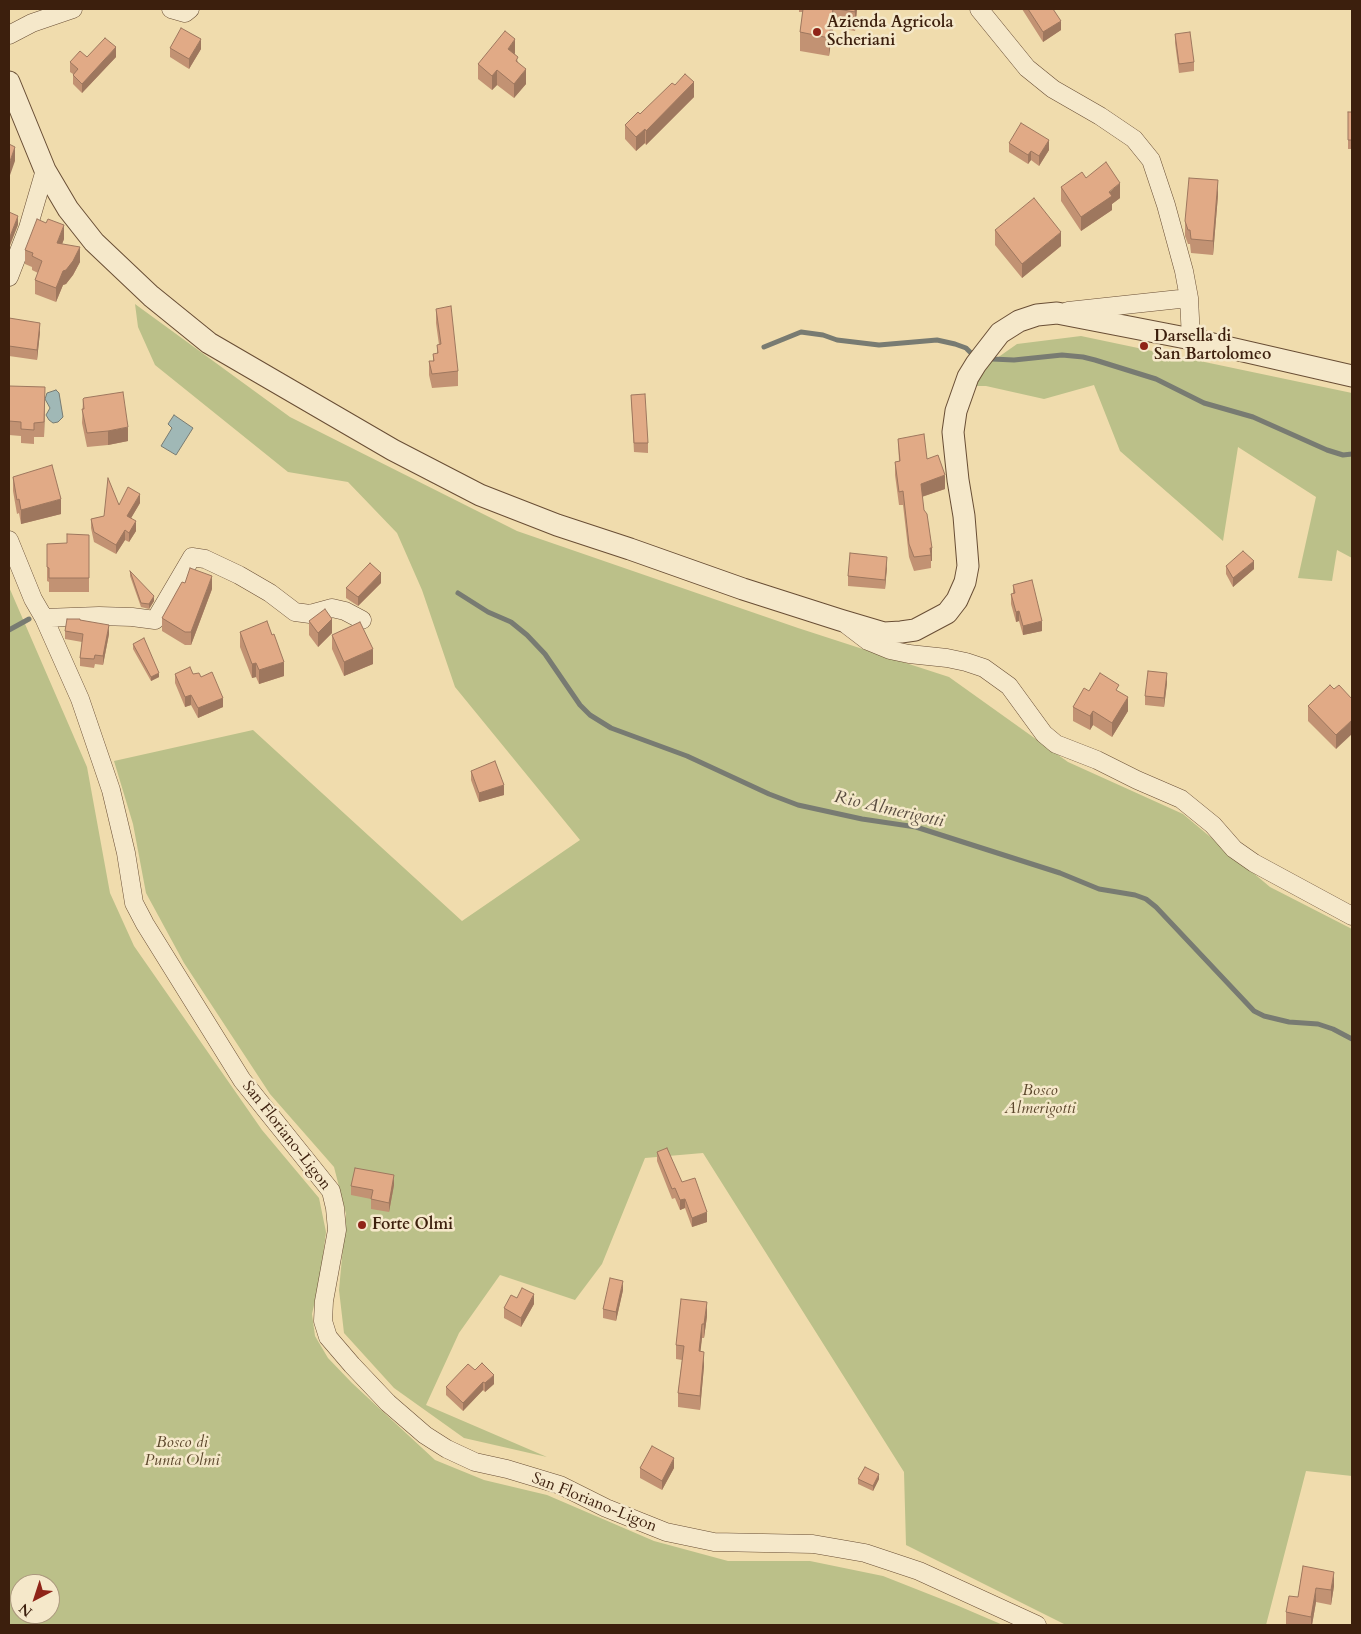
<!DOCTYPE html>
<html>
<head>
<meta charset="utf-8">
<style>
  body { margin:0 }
  #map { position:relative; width:1361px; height:1634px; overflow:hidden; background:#f0dcad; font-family:Cardo,serif }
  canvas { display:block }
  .frame { position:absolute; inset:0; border:10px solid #3c1f0d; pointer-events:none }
  .north { position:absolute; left:10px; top:1574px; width:50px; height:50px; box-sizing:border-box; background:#f5e8ca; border:1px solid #ab987e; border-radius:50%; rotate:220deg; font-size:14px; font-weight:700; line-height:20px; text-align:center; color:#3c1f0d }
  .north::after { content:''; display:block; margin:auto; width:18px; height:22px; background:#8f2418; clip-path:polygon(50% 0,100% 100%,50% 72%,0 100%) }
</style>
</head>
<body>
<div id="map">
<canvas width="1361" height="1634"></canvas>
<div class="frame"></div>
<div class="north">N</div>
</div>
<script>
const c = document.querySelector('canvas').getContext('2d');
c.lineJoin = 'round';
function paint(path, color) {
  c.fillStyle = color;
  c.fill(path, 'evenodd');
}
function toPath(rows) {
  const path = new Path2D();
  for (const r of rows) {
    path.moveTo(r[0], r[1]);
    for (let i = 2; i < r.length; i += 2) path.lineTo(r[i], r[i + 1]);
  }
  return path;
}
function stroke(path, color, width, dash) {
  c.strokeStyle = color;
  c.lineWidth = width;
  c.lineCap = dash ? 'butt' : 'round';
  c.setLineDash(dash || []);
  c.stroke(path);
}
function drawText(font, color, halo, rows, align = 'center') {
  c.font = font + ' Cardo,serif';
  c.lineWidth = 5;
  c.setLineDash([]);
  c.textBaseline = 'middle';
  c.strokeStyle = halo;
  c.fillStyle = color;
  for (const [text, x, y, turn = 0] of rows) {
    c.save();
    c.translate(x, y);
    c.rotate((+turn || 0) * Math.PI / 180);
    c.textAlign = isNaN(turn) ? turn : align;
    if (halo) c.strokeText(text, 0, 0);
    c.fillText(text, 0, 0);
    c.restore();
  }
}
const green = toPath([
  [135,304,290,417,517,531,798,628,949,677,1068,762,1183,814,1270,887,1352,929,1352,1476,1306,1471,1266,1625,1066,1625,906,1545,904,1472,703,1153,645,1158,602,1264,575,1300,500,1275,459,1333,426,1405,547,1457,464,1438,394,1388,344,1333,339,1290,346,1214,334,1167,270,1094,184,963,146,893,133,824,114,761,253,730,462,921,580,840,455,687,422,590,397,533,348,482,288,472,155,365,138,327],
  [1081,336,1352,393,1352,558,1337,550,1332,581,1298,578,1316,497,1238,447,1223,541,1120,451,1094,385,1044,399,986,386,975,386,990,363,1017,344],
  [9,587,87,767,110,893,134,946,262,1130,319,1198,326,1232,320,1279,312,1314,315,1336,328,1358,352,1383,435,1460,484,1480,547,1495,654,1541,728,1561,810,1561,883,1576,954,1604,1003,1625,9,1625],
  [20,1584,50,1584,50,1614,20,1614]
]);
const water = toPath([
  [56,390,59,393,63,417,58,422,53,423,49,420,46,415,50,408,45,399,47,393,56,390],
  [174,415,193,428,176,455,161,446,172,428,168,424,174,415]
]);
const stream = toPath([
  [764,347,801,332,823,335,837,340,879,345,937,340,955,344,966,348,971,353],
  [992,359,1014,360,1062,355,1083,357,1095,360,1156,379,1204,403,1253,417,1327,450,1343,455,1352,454],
  [458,593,488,612,511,622,527,635,545,654,580,705,590,715,611,728,687,756,769,794,798,805,862,819,916,827,1060,873,1099,889,1135,895,1146,899,1156,907,1254,1011,1264,1016,1289,1022,1318,1024,1333,1029,1352,1039],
  [9,630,29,619]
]);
const minor = toPath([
  [171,9,185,13,190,9],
  [979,9,1027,68,1053,89,1100,116,1134,139,1151,160,1166,205,1184,271,1189,298,1191,339],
  [9,35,32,23,73,9],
  [9,277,28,228,45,170],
  [1068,311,1189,298],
  [9,540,33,599,44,618,80,699,111,790,126,853,134,903,145,924,242,1080,331,1191,335,1208,337,1230,324,1301,323,1321,328,1337,352,1365,388,1403,425,1435,447,1449,475,1462,507,1469,560,1485,606,1508,666,1532,714,1542,813,1544,865,1553,919,1571,1037,1625],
  [44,618,99,616,132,617,155,620,192,557,205,559,239,575,270,593,295,612,310,614,332,608,345,611,362,620],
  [847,625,868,641,890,650,909,654,947,658,966,662,984,668,1009,686,1044,734,1056,744,1097,760,1137,780,1181,799,1213,825,1234,849,1254,863,1352,916]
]);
const tertiary = toPath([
  [9,82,45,170,68,209,94,242,151,296,209,343,393,450,480,495,557,525,630,549,743,589,840,620,884,633,901,632,915,630,947,613,957,600,965,582,968,566,964,516,958,480,953,432,956,411,968,377,976,364,1000,333,1019,321,1037,315,1057,313,1191,339,1352,376]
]);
const wall = toPath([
  [799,9,857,9,855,31,833,27,829,56,800,51,800,32,803,12,799,12],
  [1022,9,1053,9,1061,30,1043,42],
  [1175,34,1194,62,1194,71,1179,73,1175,43],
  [170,48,201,49,189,69,170,57],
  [515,53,515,54,526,84,514,98,497,85,492,90,478,79,478,64],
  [87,57,116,57,82,93,73,84,73,74,70,72,70,62],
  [675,85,694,97,646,145,645,143,636,151,625,139,625,125,640,114],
  [1348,112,1352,112,1352,149,1348,149],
  [1009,143,1049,150,1039,166,1031,160,1028,164,1009,152],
  [1086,178,1120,198,1112,204,1112,210,1081,231,1061,201,1061,187],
  [1218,195,1213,255,1191,253,1190,244,1188,244,1185,236,1185,221],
  [995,230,1061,246,1022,278,995,245],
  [64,239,62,244,80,262,73,275,66,284,63,285,56,302,35,294,35,280,38,273,32,270,32,267,25,264,25,250],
  [436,309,458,371,458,386,432,388,429,375,429,361,433,361,433,354,437,354,437,345,439,345,436,323],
  [9,318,40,332,37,360,9,356],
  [9,386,45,401,44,437,34,437,34,444,21,443,21,436,9,435],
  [631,395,648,443,648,453,634,452],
  [83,399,128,441,108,445,87,447,82,423],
  [898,439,927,459,945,489,922,497,924,510,932,561,931,561,931,568,914,571,909,557,903,505,899,505,895,475,895,462,899,461],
  [13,477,61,514,21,524,19,513,17,514,13,491],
  [140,503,131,518,136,531,129,542,125,540,116,554,94,542,91,528,91,519,104,516,119,505],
  [89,535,89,592,49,592,49,582,47,581,47,567,67,543],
  [1226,566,1254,569,1233,587,1226,574],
  [887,567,885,589,848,586,848,576],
  [130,571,154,601,149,609,141,607,130,576],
  [381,583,358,606,346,598,346,588],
  [1013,585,1042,631,1023,635,1019,621,1016,622,1011,604,1011,594,1013,594],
  [212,589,191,645,185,645,162,631,162,618],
  [80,620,109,634,103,665,95,664,94,668,80,666,80,658,82,642,65,639,65,631],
  [309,621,332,633,318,647,309,635],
  [240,632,284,676,259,684,256,677,252,678,240,647],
  [332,635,373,664,344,676,332,649],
  [133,644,159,677,151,681,133,649],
  [175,674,193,674,201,677,223,707,198,718,191,705,185,707,175,683],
  [1167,683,1164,707,1145,705,1145,696],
  [1334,689,1352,699,1336,749,1308,721,1308,706],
  [1089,691,1119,692,1128,711,1112,737,1093,725,1090,730,1073,721,1073,707],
  [471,771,504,795,479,802,471,780],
  [657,1152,682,1182,707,1222,692,1227,685,1208,680,1210,675,1198,672,1199,657,1161],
  [394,1185,389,1212,371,1209,371,1199,351,1195,351,1186],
  [623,1290,616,1321,603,1318,603,1309],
  [517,1298,534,1304,521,1327,504,1318,504,1308],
  [707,1316,704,1338,702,1338,700,1351,704,1366,700,1410,678,1407,678,1393,682,1360,676,1359,676,1345],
  [475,1370,494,1384,485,1392,483,1390,463,1411,446,1395,446,1387],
  [640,1468,674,1468,662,1490,640,1478],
  [858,1479,879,1479,873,1491,858,1484],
  [1303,1566,1334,1586,1331,1605,1316,1602,1312,1625,1286,1625,1286,1612,1298,1597]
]);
const shadedWall = toPath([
  [833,9,833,27,829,56,829,38],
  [855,9,857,9,855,31],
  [1061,21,1061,30,1043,42,1043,32],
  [201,39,201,49,189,69,189,59],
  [515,39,515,53,508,63,508,49],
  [116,47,116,57,82,93,82,84],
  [526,69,526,84,514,98,514,84],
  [497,70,497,85,492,90,492,76],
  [694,82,694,97,646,145,646,131],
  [645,129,645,143,636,151,636,137],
  [1049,140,1049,150,1039,166,1039,156],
  [15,147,15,161,9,178,9,164],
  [1031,151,1031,160,1028,164,1028,155],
  [1218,180,1218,195,1213,255,1213,241],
  [1120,183,1120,198,1112,204,1112,210,1081,231,1081,217],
  [18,216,18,225,9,248,9,239],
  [64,225,64,239,57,257,57,243],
  [1061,232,1061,246,1022,278,1022,264],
  [80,247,80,262,73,275,66,284,63,285,56,302,56,288,63,271],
  [40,323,40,332,37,360,37,350],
  [45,387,45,401,44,437,44,422],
  [128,427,128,441,108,445,108,431],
  [945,475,945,489,921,497,921,484],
  [140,494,140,503,127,525,127,516],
  [61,499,61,514,21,524,21,510],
  [136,521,136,531,129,542,129,533],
  [125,530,125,540,116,554,116,545],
  [930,548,932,548,932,561,931,561],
  [887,557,887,567,885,589,885,580],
  [1254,561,1254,569,1233,587,1233,578],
  [381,573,381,583,358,606,358,597],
  [212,576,212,589,191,645,191,632],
  [154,596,154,601,149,609,149,604],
  [1019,611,1019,621,1016,622,1016,612],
  [332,619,332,633,318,647,318,633],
  [1042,621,1042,631,1023,635,1023,626],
  [109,625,109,634,103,665,103,656],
  [373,649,373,664,344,676,344,662],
  [284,662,284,676,259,684,259,670],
  [256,663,256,677,252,678,252,664],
  [159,673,159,677,151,681,151,677],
  [1167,673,1167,683,1164,707,1164,698],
  [191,695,191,705,185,707,185,697],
  [1128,697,1128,711,1112,737,1112,723],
  [223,698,223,707,198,718,198,708],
  [1093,711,1093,725,1090,730,1090,716],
  [1352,720,1352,734,1336,749,1336,735],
  [504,785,504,795,479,802,479,793],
  [394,1175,394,1185,389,1212,389,1203],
  [685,1199,685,1208,680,1210,680,1200],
  [707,1212,707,1222,692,1227,692,1218],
  [623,1281,623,1290,616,1321,616,1312],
  [534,1294,534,1304,521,1327,521,1318],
  [707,1302,707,1316,704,1338,704,1324],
  [702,1324,702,1338,699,1365,699,1351],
  [704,1352,704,1366,700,1410,700,1396],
  [494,1375,494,1384,485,1392,485,1383],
  [483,1382,483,1390,463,1411,463,1403],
  [674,1458,674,1468,662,1490,662,1481],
  [879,1474,879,1479,873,1491,873,1486],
  [1334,1572,1334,1586,1331,1605,1331,1590],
  [1316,1588,1316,1602,1312,1625,1311,1625,1311,1617]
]);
const building = toPath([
  [803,9,833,9,829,38,800,32,803,9],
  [837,9,855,9,855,12,837,9],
  [1028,9,1053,9,1061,21,1043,32,1028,9],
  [181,28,201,39,189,59,170,48,181,28],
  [505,31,515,39,508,49,518,57,516,61,526,69,514,84,497,70,492,76,478,64,505,31],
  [1190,32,1194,62,1179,64,1175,34,1190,32],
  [105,38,116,47,82,84,73,75,78,69,70,62,80,51,87,57,105,38],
  [685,74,694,82,646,131,645,129,636,137,625,125,638,112,640,114,672,83,675,85,685,74],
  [1348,112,1352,112,1352,140,1348,140,1348,112],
  [1021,123,1049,140,1039,156,1031,151,1028,155,1009,143,1021,123],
  [9,144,15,147,9,164,9,144],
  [1106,162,1120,183,1109,192,1112,196,1081,217,1061,187,1082,172,1086,178,1106,162],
  [1189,178,1218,180,1213,241,1191,239,1190,230,1188,230,1185,221,1189,178],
  [1034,198,1061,232,1022,264,995,230,1034,198],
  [9,212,18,216,9,239,9,212],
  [37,219,46,223,48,219,64,225,57,243,80,247,73,261,66,270,63,271,56,288,35,280,42,261,32,256,33,253,25,250,37,219],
  [451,306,458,371,432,374,429,361,434,361,433,354,438,353,437,345,441,344,436,309,451,306],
  [9,318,40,323,37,350,9,346,9,318],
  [9,386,45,387,44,422,34,423,34,430,21,429,21,422,9,421,9,386],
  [123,392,128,427,108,431,87,433,82,409,84,409,83,399,84,398,123,392],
  [645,394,648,443,634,443,631,395,645,394],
  [924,434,927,459,938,455,945,475,921,484,924,510,927,514,932,548,930,548,931,555,914,557,909,544,903,491,899,492,895,462,900,461,898,439,924,434],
  [52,465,61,499,21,510,19,499,17,500,13,477,52,465],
  [108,478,119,505,128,487,140,494,127,516,136,521,129,533,125,530,116,545,94,532,91,519,104,516,108,478],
  [67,534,89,535,89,578,49,578,49,568,47,567,47,544,67,543,67,534],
  [1243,551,1254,561,1233,578,1226,566,1243,551],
  [850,553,887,557,885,580,848,576,850,553],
  [370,563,381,573,358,597,346,588,370,563],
  [190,568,212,576,191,632,185,632,162,618,182,582,185,583,190,568],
  [130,571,154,596,149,604,141,603,130,571],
  [1032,580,1042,621,1023,626,1019,611,1016,612,1011,594,1015,593,1013,585,1032,580],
  [325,609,332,619,318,633,309,621,325,609],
  [67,619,80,619,80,620,109,625,103,656,95,655,94,659,80,658,83,634,65,631,67,619],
  [267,621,272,635,274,634,284,662,259,670,256,663,252,664,240,632,267,621],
  [360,622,373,649,344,662,332,635,360,622],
  [144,638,159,673,151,677,133,644,144,638],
  [190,667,193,674,199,673,201,677,212,672,223,698,198,708,191,695,185,697,175,674,190,667],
  [1148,671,1167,673,1164,698,1145,696,1148,671],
  [1100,673,1119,685,1116,690,1128,697,1112,723,1093,711,1090,716,1073,707,1084,688,1089,691,1100,673],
  [1330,685,1334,689,1339,685,1352,699,1352,720,1336,735,1308,706,1330,685],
  [495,761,504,785,479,793,471,771,495,761],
  [667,1148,682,1182,695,1178,707,1212,692,1218,685,1199,680,1200,675,1188,672,1189,657,1152,667,1148],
  [355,1168,394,1175,389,1203,371,1199,373,1190,351,1186,355,1168],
  [610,1278,623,1281,616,1312,603,1309,610,1278],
  [522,1288,534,1294,521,1318,504,1308,511,1295,517,1298,522,1288],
  [681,1299,707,1302,704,1324,702,1324,699,1351,704,1352,700,1396,678,1393,684,1346,676,1345,681,1299],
  [482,1363,494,1375,485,1383,483,1382,463,1403,446,1387,468,1364,475,1370,482,1363],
  [652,1446,674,1458,662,1481,640,1468,652,1446],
  [865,1467,879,1474,873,1486,858,1479,865,1467],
  [1303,1566,1334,1572,1331,1590,1316,1588,1311,1617,1286,1612,1289,1596,1298,1597,1303,1566]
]);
const markers = [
  [817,32,5,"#8f2418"],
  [1144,346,5,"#8f2418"],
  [362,1225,5,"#8f2418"]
];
const poiNames = [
  ["Azienda Agricola",827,23],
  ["Scheriani",827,41],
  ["Darsella di",1154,337],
  ["San Bartolomeo",1154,355],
  ["Forte Olmi",372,1225]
];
const parkNames = [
  ["Bosco",1040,1091],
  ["Almerigotti",1040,1109],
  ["Bosco di",182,1443],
  ["Punta Olmi",182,1461]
];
const streetNames = [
  ["San Floriano-Ligon",286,1136,52],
  ["San Floriano-Ligon",594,1503,22]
];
const waterNames = [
  ["Rio Almerigotti",889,810,13]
];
paint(green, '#bbc089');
paint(water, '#a0b8b6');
stroke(water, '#787b72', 1);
stroke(stream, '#787b72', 5);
stroke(minor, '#694e35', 19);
stroke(tertiary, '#694e35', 23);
stroke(minor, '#f5e8ca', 18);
stroke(tertiary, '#f5e8ca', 21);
paint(wall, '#c29273');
paint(shadedWall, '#9e775e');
paint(building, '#e1aa86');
stroke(building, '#9e775e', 1);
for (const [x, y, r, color] of markers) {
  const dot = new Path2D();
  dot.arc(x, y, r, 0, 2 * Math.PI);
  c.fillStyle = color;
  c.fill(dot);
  stroke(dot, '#f5e8ca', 2);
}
drawText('bold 16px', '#3c1f0d', '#f5e8ca', poiNames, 'left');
drawText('italic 16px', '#5c472c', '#f5e8ca', parkNames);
drawText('16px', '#3c1f0d', '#f5e8ca', streetNames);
drawText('italic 18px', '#5a4d40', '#f5e8ca', waterNames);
</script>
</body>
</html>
